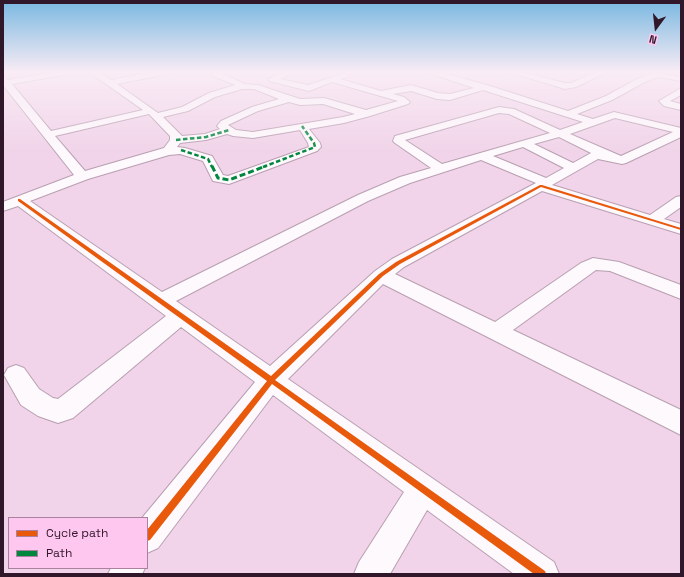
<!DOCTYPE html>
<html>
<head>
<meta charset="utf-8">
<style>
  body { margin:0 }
  #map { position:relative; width:684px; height:577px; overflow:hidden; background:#f1d4e9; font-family:"Space Grotesk",sans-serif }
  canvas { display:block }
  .frame { position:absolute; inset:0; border:4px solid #30172a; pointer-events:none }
  .legend { position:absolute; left:8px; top:517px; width:140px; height:52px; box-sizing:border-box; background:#fec7ef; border:1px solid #ac81a0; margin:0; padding:5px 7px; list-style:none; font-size:12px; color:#30172a }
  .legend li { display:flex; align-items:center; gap:8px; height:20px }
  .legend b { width:20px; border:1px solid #ac81a0 }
  .north { position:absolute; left:636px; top:8px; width:40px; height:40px; -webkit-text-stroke:3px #fec7ef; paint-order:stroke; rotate:195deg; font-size:11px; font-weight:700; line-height:16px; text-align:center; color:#30172a }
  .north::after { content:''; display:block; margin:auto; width:14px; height:18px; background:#30172a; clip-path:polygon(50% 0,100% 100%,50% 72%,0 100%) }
</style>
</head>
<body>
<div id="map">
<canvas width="684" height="577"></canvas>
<div class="frame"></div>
<ul class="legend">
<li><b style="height:5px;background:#e8590c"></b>Cycle path</li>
<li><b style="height:5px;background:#00873e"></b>Path</li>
</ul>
<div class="north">N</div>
</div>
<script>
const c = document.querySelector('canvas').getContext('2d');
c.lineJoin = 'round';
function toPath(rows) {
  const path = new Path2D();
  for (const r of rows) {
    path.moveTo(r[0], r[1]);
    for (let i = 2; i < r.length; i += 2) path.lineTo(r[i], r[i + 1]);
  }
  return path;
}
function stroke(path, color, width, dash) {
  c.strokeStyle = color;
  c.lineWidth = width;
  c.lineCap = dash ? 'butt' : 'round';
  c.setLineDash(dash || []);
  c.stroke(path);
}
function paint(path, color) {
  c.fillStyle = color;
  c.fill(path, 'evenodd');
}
const minor = toPath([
  [55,72,73,72,69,74,12,84,51,131,143,110,89,72,98,72,111,80,154,72,171,72,167,74,117,84,158,113,182,107,209,93,235,85,213,76,212,74,214,72,225,72,223,74,245,84,258,85,300,99,324,98,366,110,398,101,332,82,309,91,269,81,268,79,283,72,294,72,280,79,308,85,345,73,349,75,348,77,340,79,381,91,411,85,438,93,450,94,474,88,426,72,439,72,487,85,568,111,606,96,637,79,654,72,681,77,681,81,658,77,643,83,612,100,577,114,593,119,614,112,681,128,681,137,626,163,622,164,598,159,552,185,650,215,676,197,681,196,681,207,664,219,681,224,681,234,542,191,404,267,395,274,495,322,581,263,593,258,619,262,681,285,681,299,610,271,596,270,513,330,681,410,681,435,383,284,288,379,554,562,559,574,514,574,427,510,390,574,354,574,359,562,404,492,273,395,158,548,147,553,147,518,142,518,255,382,181,327,73,418,58,423,38,416,21,405,4,375,8,368,16,365,24,368,39,389,53,398,58,399,166,316,18,206,3,211,3,202,74,175,3,85,3,77,8,80,55,72],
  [242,89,254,89,279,99,252,107,221,121,217,126,220,129,205,134,182,136,163,117,188,111,215,97,242,89],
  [483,90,583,122,560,130,514,109,499,107,395,136,393,141,395,143,431,168,400,177,358,195,162,292,30,201,88,179,169,155,180,154,203,161,213,181,229,184,317,151,321,147,320,143,309,129,344,123,370,116,408,104,410,102,404,97,393,94,411,91,437,99,450,100,483,90],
  [289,102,300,105,323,104,355,114,343,117,253,132,236,130,228,125,258,111,289,102],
  [499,113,509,114,550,133,442,164,405,140,499,113],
  [149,114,170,136,170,140,164,148,85,171,55,136,149,114],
  [615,118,673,132,621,156,570,134,615,118],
  [300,130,308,143,309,147,228,176,223,175,212,156,185,148,177,147,180,143,206,140,227,134,233,136,253,138,300,130],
  [559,137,591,153,573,163,534,144,559,137],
  [523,147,564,168,546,178,493,156,523,147],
  [481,160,536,183,392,259,375,271,270,366,176,301,368,201,410,183,481,160],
  [509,72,522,72,565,83,571,83,596,72,607,72,576,87,565,89,509,72],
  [681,88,681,95,670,101,681,104,681,110,664,106,659,101,681,88],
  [111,568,145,568,142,574,108,574,111,568]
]);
const quietFar1 = toPath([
  [176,140,206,137,229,130],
  [181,150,208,159,212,167],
  [263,167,315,147,314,143,302,126]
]);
const quiet = toPath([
  [212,166,218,178,229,180,266,166]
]);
const cycleway = toPath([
  [540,185,542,185,681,228,681,230,541,187,400,264,383,276,275,380,545,571,546,574,534,574,272,384,150,540,147,541,147,530,267,381,18,201,18,199,20,199,271,376,379,274,396,262,540,185]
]);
stroke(minor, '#b89fb1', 2);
paint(minor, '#fdf9fc');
stroke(quietFar1, '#00873e', 2.5, [4.5, 2.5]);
stroke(quiet, '#00873e', 3, [6, 3]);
paint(cycleway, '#e8590c');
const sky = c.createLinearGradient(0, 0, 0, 153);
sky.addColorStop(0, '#79b8e1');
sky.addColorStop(0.47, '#f9ecf5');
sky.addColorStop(1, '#f9ecf500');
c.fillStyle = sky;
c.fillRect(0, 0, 684, 153);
</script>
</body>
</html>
